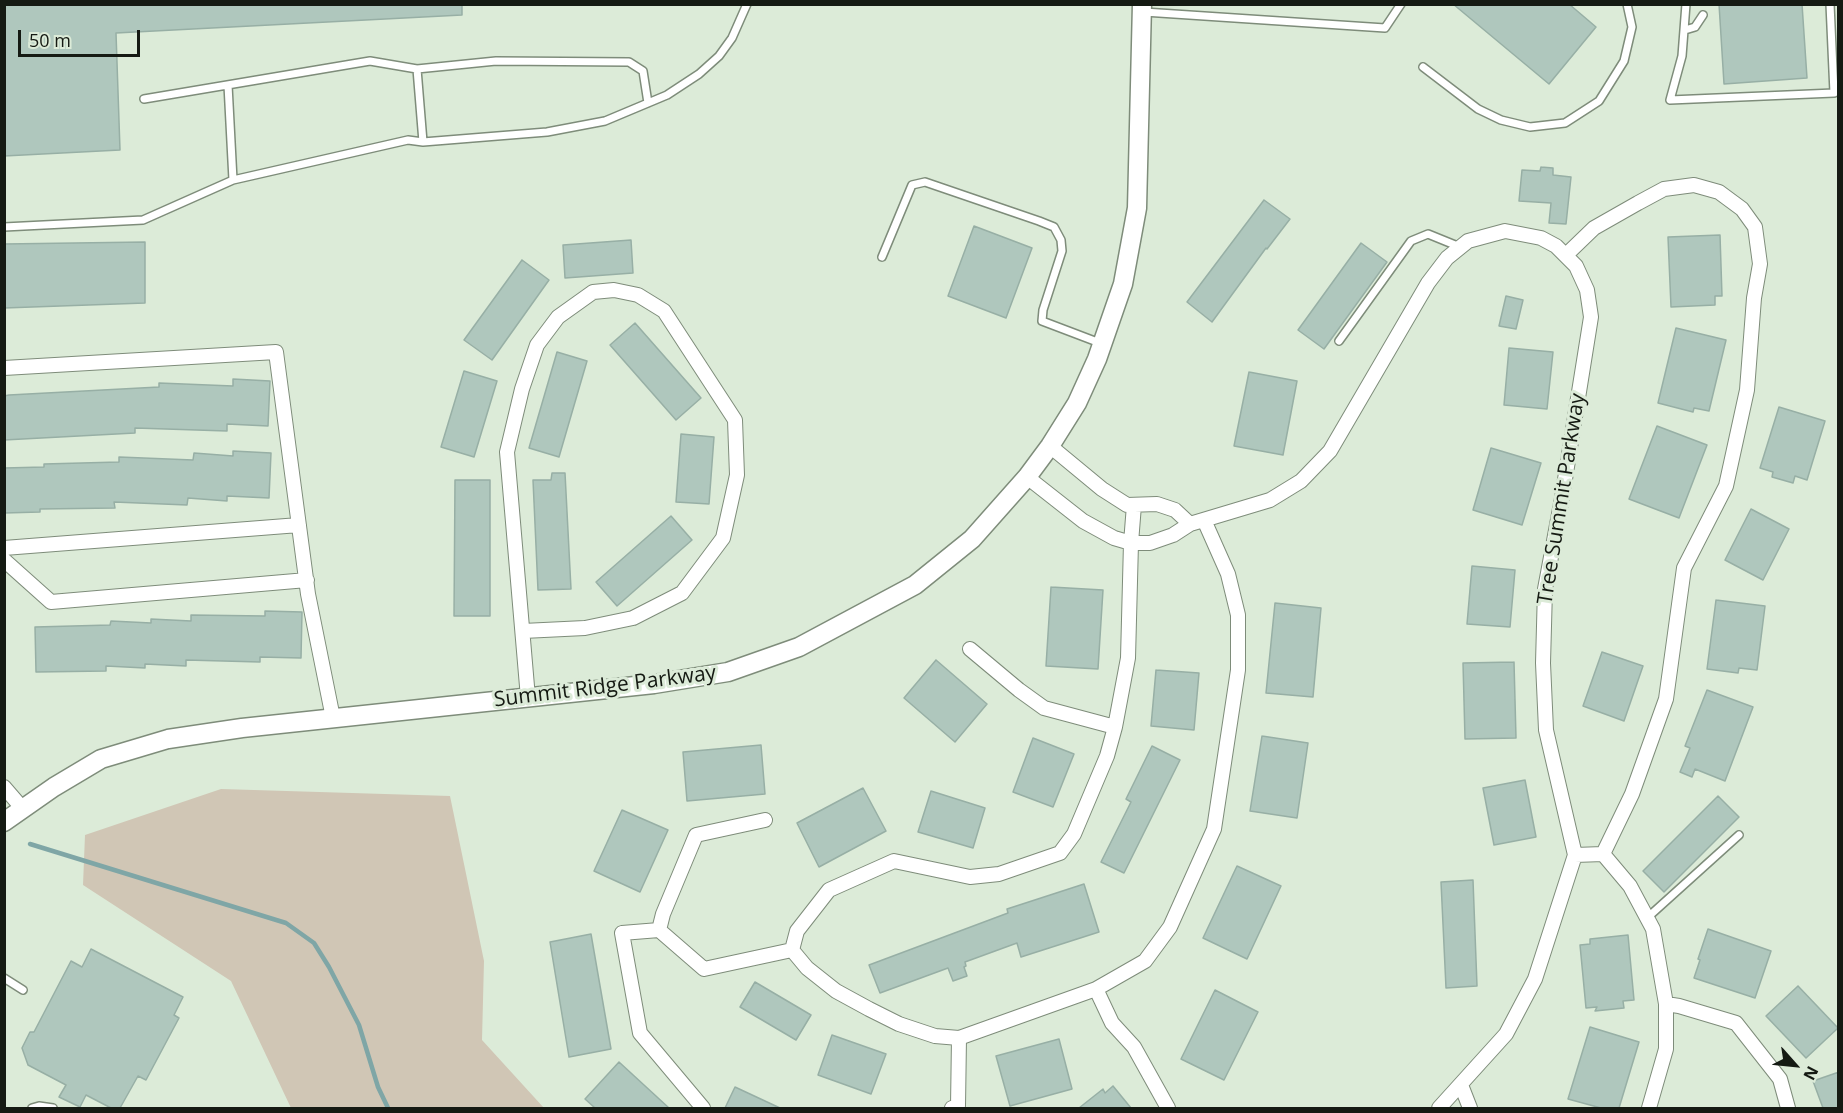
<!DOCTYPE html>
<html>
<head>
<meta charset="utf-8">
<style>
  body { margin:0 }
  #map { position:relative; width:1843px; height:1113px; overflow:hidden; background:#dcebd8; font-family:"Open Sans",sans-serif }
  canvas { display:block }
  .frame { position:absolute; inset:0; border:6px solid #151a13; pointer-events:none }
  .north { position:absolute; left:1765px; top:1035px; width:60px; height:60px; -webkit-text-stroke:4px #dcebd8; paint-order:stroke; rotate:117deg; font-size:16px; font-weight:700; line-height:24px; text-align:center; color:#151a13 }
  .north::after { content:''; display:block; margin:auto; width:21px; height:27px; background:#151a13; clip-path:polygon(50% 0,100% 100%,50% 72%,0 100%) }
  .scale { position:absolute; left:18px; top:30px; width:122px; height:27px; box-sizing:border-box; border:3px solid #151a13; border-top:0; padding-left:8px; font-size:18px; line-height:21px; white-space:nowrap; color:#151a13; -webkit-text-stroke:4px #dcebd8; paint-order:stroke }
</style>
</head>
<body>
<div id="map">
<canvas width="1843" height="1113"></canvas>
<div class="frame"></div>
<div class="north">N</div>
<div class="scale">50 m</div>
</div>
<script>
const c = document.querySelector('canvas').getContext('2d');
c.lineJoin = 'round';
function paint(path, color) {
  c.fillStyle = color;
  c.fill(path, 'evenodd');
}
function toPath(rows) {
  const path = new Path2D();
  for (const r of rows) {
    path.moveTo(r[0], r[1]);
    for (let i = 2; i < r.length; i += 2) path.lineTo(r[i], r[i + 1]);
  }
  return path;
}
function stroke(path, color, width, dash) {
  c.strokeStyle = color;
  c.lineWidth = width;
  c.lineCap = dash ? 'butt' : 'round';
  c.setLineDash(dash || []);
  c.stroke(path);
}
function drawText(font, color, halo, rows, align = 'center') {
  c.font = font + ' "Open Sans",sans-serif';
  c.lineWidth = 6;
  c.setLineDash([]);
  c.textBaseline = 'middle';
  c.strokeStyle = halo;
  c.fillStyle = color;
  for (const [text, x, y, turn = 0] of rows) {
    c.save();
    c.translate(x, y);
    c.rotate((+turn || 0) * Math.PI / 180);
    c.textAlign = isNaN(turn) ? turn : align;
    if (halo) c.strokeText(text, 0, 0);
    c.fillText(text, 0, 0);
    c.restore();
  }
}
const green = toPath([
  [221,789,450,796,484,961,482,1040,544,1108,291,1108,231,981,83,885,85,835]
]);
const stream = toPath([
  [30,844,286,923,314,943,329,967,359,1025,378,1087,388,1108]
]);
const building = toPath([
  [4,4,462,4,462,15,116,33,120,150,4,156,4,4],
  [1453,4,1569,4,1596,27,1549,84,1453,4],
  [1719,4,1802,4,1807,78,1724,84,1719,4],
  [1541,167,1553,168,1553,175,1571,177,1566,224,1549,223,1551,203,1519,201,1522,170,1540,171,1541,167],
  [1264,200,1290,219,1267,249,1266,248,1212,322,1187,302,1264,200],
  [974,226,1032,248,1006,318,948,296,974,226],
  [1720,235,1722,296,1715,296,1715,305,1671,307,1668,237,1720,235],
  [631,240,633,273,565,278,563,245,631,240],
  [145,242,145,303,4,308,4,244,145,242],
  [1361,243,1387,262,1324,349,1298,330,1361,243],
  [522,260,549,280,492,360,464,340,522,260],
  [1506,296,1523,300,1516,329,1499,326,1506,296],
  [635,323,701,398,676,420,610,345,635,323],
  [1676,328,1726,340,1709,411,1694,408,1693,412,1658,403,1676,328],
  [1509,348,1553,352,1547,409,1504,405,1509,348],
  [557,352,587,361,559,457,529,448,557,352],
  [464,371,497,381,474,457,441,447,464,371],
  [1249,372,1297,381,1283,455,1234,446,1249,372],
  [233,379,270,381,268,426,227,424,227,431,135,428,135,433,4,440,4,396,9,395,159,387,159,383,233,386,233,379],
  [1779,407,1825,421,1807,480,1795,476,1793,483,1772,477,1773,472,1760,468,1779,407],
  [1657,426,1707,445,1679,518,1629,499,1657,426],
  [681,434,714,437,709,504,676,502,681,434],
  [1491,448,1541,463,1522,525,1473,510,1491,448],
  [233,451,271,453,269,498,227,496,227,501,188,498,187,505,114,502,115,508,40,509,40,512,4,513,4,468,44,467,44,464,119,462,119,457,193,460,194,453,233,456,233,451],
  [552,473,565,473,571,589,538,590,533,480,551,480,552,473],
  [455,480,490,480,490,616,454,616,455,480],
  [1751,509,1789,529,1763,580,1725,560,1751,509],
  [671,516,692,540,617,606,596,582,671,516],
  [1472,566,1515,570,1510,627,1467,624,1472,566],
  [1051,587,1103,590,1098,669,1046,666,1051,587],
  [1716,600,1765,606,1757,670,1739,668,1738,673,1707,669,1716,600],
  [1275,603,1321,608,1313,697,1266,693,1275,603],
  [265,611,302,612,301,658,260,657,260,662,186,660,186,666,145,664,145,668,106,666,106,671,36,672,35,627,110,625,111,621,151,623,151,619,191,621,191,615,265,616,265,611],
  [1602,652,1643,666,1624,721,1583,706,1602,652],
  [936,660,987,704,955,742,904,698,936,660],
  [1514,662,1516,738,1465,739,1463,663,1514,662],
  [1156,670,1199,673,1194,730,1151,726,1156,670],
  [1707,690,1753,707,1725,781,1695,769,1692,777,1680,772,1690,748,1685,746,1707,690],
  [1262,736,1308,743,1297,818,1250,811,1262,736],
  [1033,738,1074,754,1053,807,1013,792,1033,738],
  [761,745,765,794,687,801,683,752,761,745],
  [1152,746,1180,760,1124,873,1101,862,1131,802,1126,799,1152,746],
  [1525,780,1536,837,1494,845,1483,788,1525,780],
  [863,788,886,831,819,867,797,823,863,788],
  [931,791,985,808,973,848,918,832,931,791],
  [1718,796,1739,817,1664,892,1643,871,1718,796],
  [622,810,668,830,640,892,594,871,622,810],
  [1237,866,1281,886,1247,959,1203,938,1237,866],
  [1473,880,1477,986,1446,988,1441,882,1473,880],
  [1084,884,1099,932,1021,957,1017,943,965,962,966,966,964,967,967,976,953,981,948,968,880,993,869,965,1008,913,1007,909,1084,884],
  [1708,929,1771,951,1755,998,1694,978,1700,960,1698,959,1708,929],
  [591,934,611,1049,569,1057,550,942,591,934],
  [1628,935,1634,1000,1623,1001,1624,1008,1595,1011,1597,1007,1586,1008,1580,945,1590,944,1590,939,1628,935],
  [91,949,183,997,174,1015,179,1018,146,1080,138,1076,120,1108,111,1108,86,1095,80,1107,59,1097,66,1085,28,1065,22,1048,30,1032,34,1032,71,961,82,967,91,949],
  [755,982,811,1015,796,1040,740,1007,755,982],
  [1798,986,1838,1028,1806,1058,1766,1016,1798,986],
  [1215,990,1258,1012,1224,1080,1181,1059,1215,990],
  [1590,1027,1639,1042,1619,1108,1601,1108,1568,1099,1590,1027],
  [832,1035,886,1054,871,1094,818,1075,832,1035],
  [1059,1039,1072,1089,1010,1106,996,1056,1059,1039],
  [619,1062,669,1108,595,1108,585,1099,619,1062],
  [1839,1072,1839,1108,1823,1108,1813,1081,1839,1072],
  [1113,1086,1131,1108,1079,1108,1103,1089,1105,1093,1113,1086],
  [735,1087,780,1108,725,1108,735,1087]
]);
const service = toPath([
  [1686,4,1682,56,1670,100,1834,93,1830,4],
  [1144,12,1385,28,1401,4],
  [1685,30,1695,27,1703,15],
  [1423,67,1478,109,1501,120,1530,127,1565,123,1599,101,1624,61,1632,27,1627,4],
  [417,69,423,142],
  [228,85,233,180],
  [144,99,370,61,417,69,496,61,629,62,643,71,648,103],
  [4,227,143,220,233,180,408,140,423,142,547,132,605,121,667,95,699,74,719,56,732,38,747,4],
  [882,257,912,185,925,182,1039,221,1054,227,1061,240,1062,251,1043,310,1042,321,1100,343],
  [1339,341,1411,241,1428,234,1460,247],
  [1647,918,1739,835],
  [4,978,23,990],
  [32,1108,39,1106,53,1108]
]);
const minor = toPath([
  [1566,255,1594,228,1638,203,1664,189,1694,185,1719,192,1742,209,1755,227,1760,264,1754,298,1747,390,1726,486,1684,568,1666,699,1632,794,1603,854],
  [4,368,276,352,308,594,333,718],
  [1050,446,1102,489,1127,505,1157,504,1175,510,1190,524],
  [1027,477,1083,521,1114,538,1131,543,1150,543,1173,535,1190,524,1270,500,1301,481,1330,451,1428,283,1447,258,1468,241,1505,231,1541,238,1556,246,1576,266,1587,290,1591,317,1562,498,1545,589,1543,663,1546,730,1575,855,1535,979,1506,1034,1439,1108],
  [4,548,299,525],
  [4,560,51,602,307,580],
  [523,631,585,628,633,618,682,593,723,538,737,475,735,420,664,311,638,295,614,290,593,292,558,317,537,345,522,389,507,452,528,698],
  [970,649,1019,690,1044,708,1115,727],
  [4,787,23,809],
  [1575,855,1603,854,1630,886,1653,929,1666,1004,1666,1049,1649,1108],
  [659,930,663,914,696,835,765,820],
  [792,950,807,968,836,991,869,1009,899,1024,935,1036,959,1038,1096,989,1145,961,1170,927,1214,829,1238,670,1238,615,1228,574,1204,520],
  [1096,989,1112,1023,1134,1047,1168,1108],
  [1666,1004,1679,1006,1736,1023,1780,1079,1788,1108],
  [1461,1085,1470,1108],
  [703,1108,640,1033,622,933,659,930,704,969,792,950,797,931,829,890,894,861,970,877,999,874,1060,853,1074,834,1107,756,1115,727,1128,658,1131,543,1134,505],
  [952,1108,958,1106,959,1038]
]);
const tertiary = toPath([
  [4,822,54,787,101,759,168,739,242,728,654,684,728,672,799,647,915,585,972,539,1027,477,1050,446,1077,403,1097,359,1123,284,1137,208,1142,4]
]);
const streetNames = [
  ["Tree Summit Parkway",1562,499,-81],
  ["Summit Ridge Parkway",605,687,-7]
];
paint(green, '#d0c6b5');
stroke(stream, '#7fa6a6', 4.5);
paint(building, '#afc7bd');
stroke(building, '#97afa5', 1.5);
stroke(service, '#7e8c7a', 10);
stroke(minor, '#7e8c7a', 16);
stroke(tertiary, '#7e8c7a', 21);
stroke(service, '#fff', 7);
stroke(minor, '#fff', 14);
stroke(tertiary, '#fff', 18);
drawText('21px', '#151a13', '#dcebd8', streetNames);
</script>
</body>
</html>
